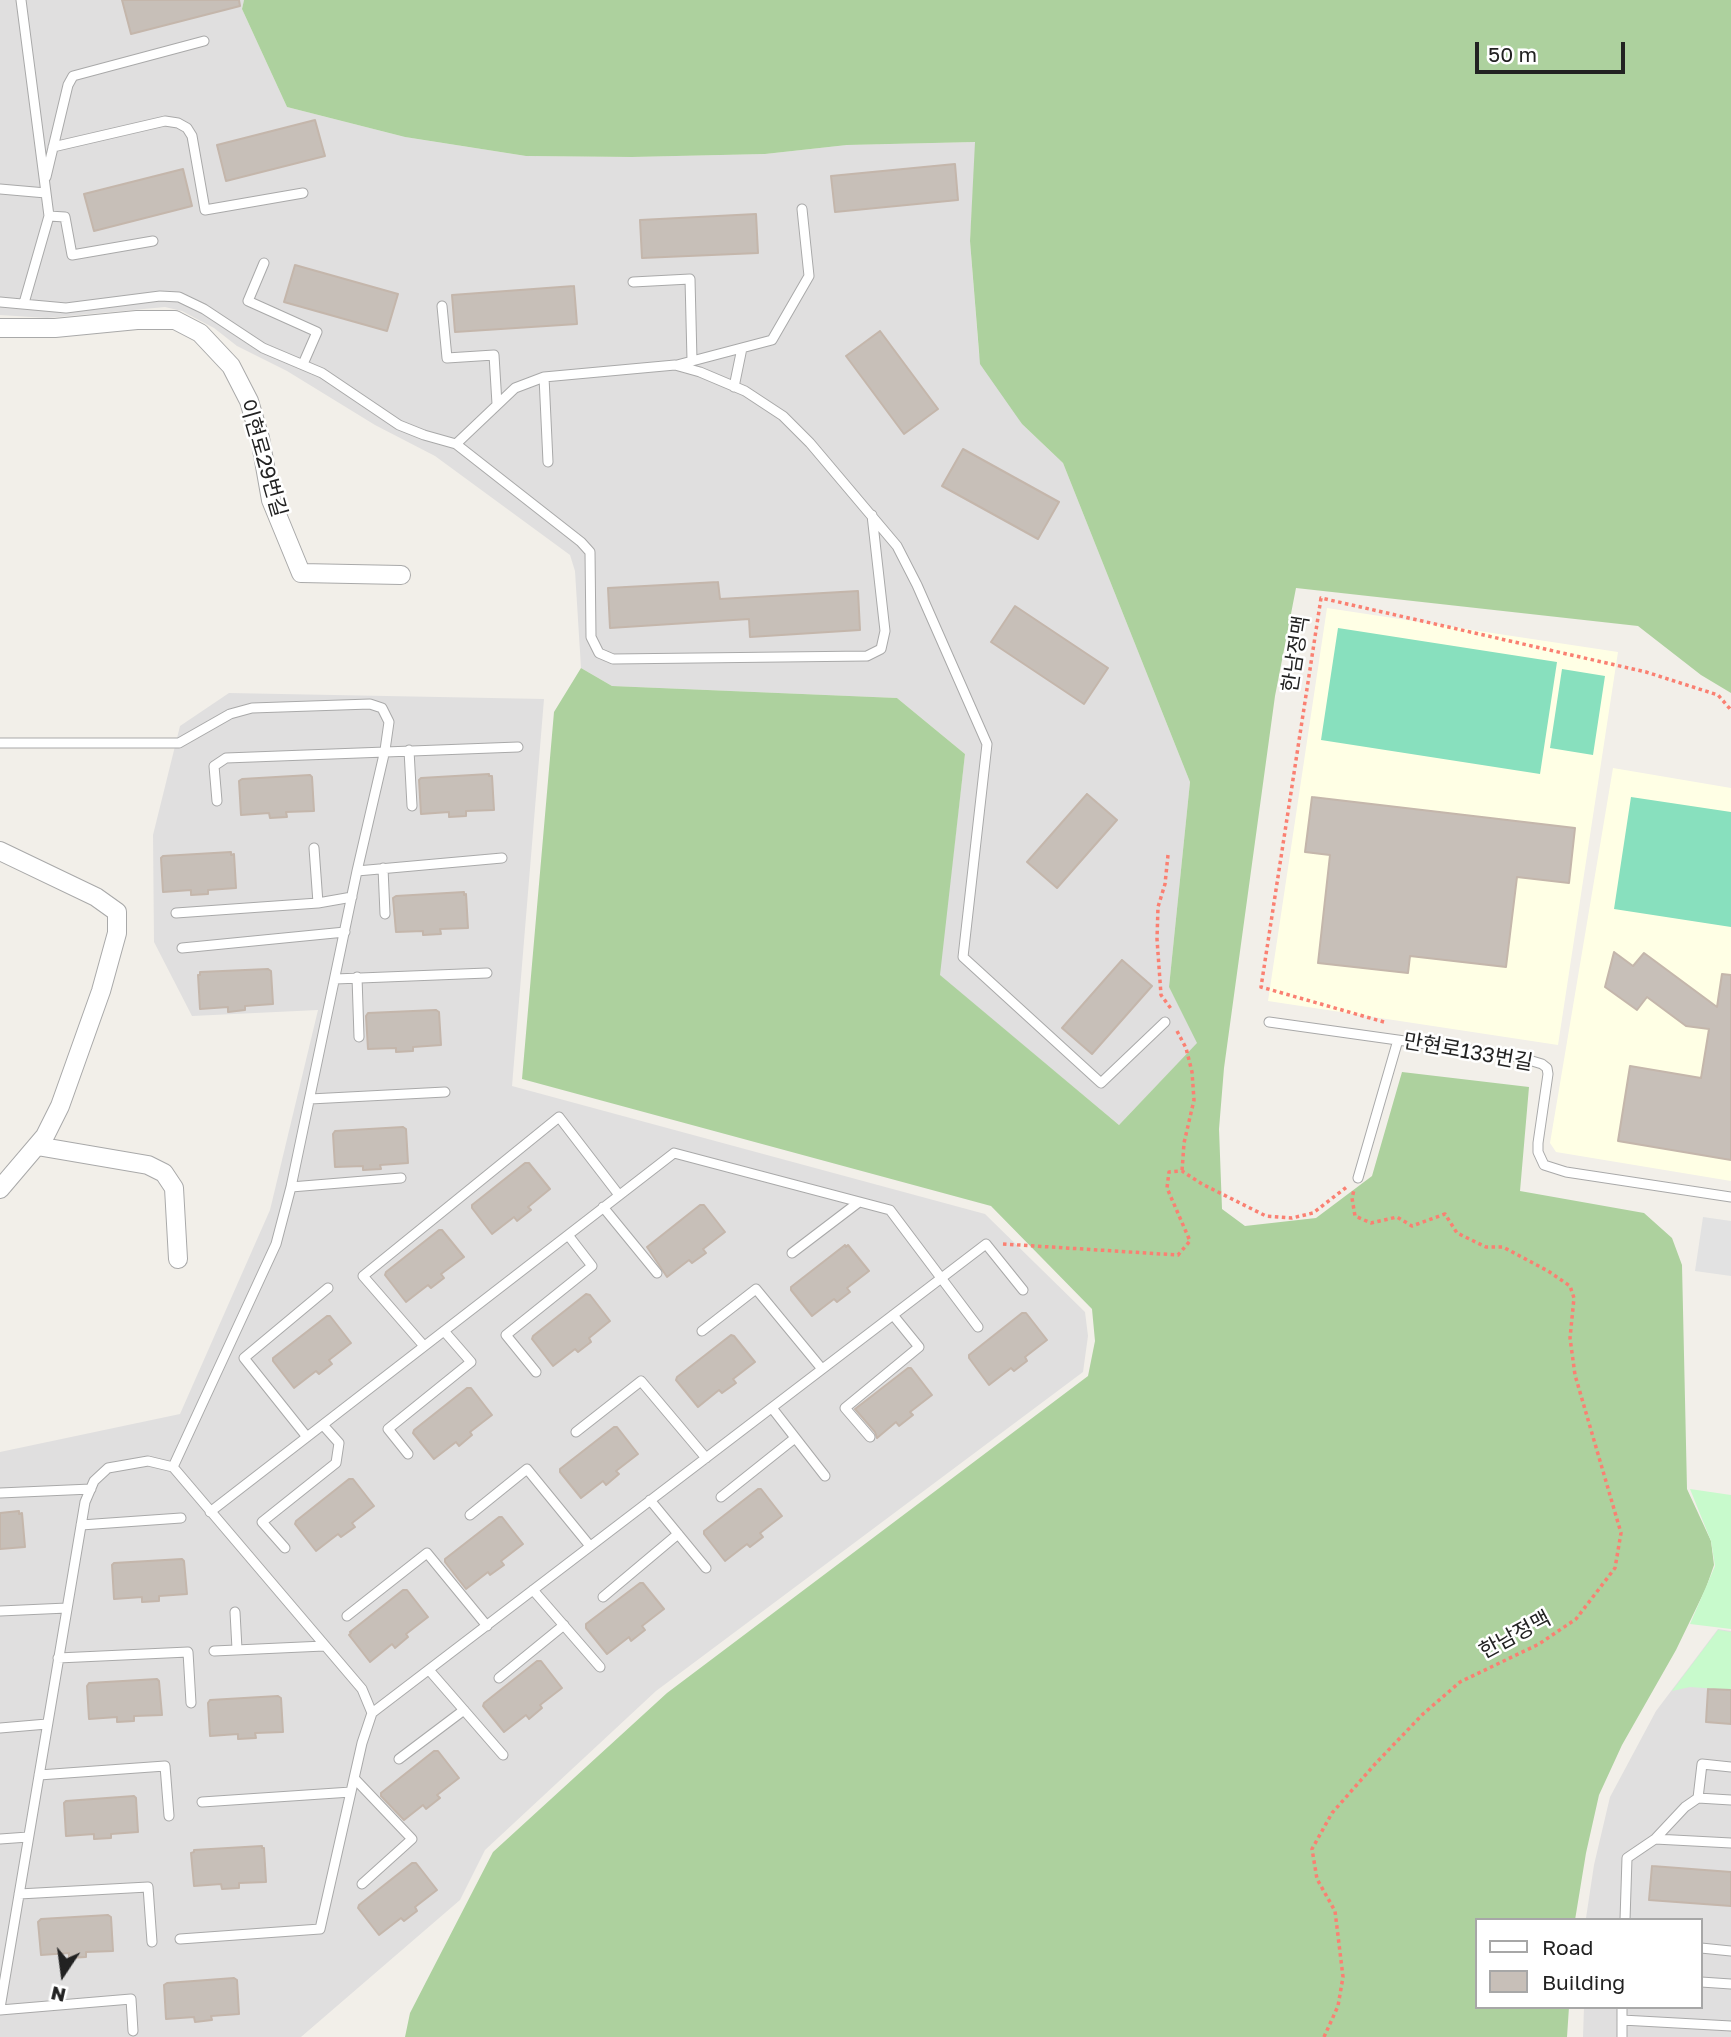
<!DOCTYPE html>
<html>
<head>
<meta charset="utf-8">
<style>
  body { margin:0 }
  #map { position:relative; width:1731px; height:2037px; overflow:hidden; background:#f2efe9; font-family:"Golos Text",sans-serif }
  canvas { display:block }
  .legend { position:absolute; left:1475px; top:1918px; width:228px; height:91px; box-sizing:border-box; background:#fff; border:2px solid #a7a7a7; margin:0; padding:9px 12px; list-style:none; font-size:21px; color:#222 }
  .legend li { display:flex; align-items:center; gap:14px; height:35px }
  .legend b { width:35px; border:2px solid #a7a7a7 }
  .north { position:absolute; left:28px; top:1939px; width:70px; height:70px; -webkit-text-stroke:5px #fff; paint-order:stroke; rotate:193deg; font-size:19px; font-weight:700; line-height:28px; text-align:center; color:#222 }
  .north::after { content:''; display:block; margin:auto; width:24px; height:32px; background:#222; clip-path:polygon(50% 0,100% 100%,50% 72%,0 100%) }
  .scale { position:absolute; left:1475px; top:42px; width:150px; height:32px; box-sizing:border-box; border:4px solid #222; border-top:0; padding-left:9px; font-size:21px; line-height:24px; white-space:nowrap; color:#222; -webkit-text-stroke:5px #fff; paint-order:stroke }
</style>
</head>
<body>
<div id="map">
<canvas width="1731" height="2037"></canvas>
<ul class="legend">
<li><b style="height:9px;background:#fff"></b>Road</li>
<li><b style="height:19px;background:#c7bfb8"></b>Building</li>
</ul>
<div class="north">N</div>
<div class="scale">50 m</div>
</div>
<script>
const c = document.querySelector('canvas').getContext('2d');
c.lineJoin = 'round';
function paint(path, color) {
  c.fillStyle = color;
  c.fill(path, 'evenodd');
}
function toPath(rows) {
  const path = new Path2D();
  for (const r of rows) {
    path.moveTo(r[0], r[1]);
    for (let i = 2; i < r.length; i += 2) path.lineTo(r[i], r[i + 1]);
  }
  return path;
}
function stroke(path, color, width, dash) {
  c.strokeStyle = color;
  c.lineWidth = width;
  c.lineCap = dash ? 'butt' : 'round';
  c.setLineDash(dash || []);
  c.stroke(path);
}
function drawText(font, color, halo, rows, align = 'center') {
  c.font = font + ' "Golos Text","Noto Sans KR",sans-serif';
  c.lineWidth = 5;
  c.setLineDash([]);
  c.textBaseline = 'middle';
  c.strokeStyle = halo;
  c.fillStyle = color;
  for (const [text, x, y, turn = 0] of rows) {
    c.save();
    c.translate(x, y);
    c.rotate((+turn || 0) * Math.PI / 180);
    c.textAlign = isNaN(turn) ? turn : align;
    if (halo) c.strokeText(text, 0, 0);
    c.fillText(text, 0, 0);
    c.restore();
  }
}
const residential = toPath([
  [0,0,244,0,242,9,287,107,405,137,526,156,632,157,765,154,847,145,976,142,970,241,979,354,1022,424,1063,463,1190,782,1169,987,1198,1043,1119,1125,939,975,965,754,897,698,612,686,581,668,575,571,570,555,435,456,375,425,287,371,237,346,214,328,182,311,165,307,47,318,0,315],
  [229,693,544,699,512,1086,985,1214,1085,1312,1088,1336,1083,1372,656,1691,485,1850,460,1900,301,2037,0,2037,0,1452,180,1414,270,1210,318,1010,192,1016,154,942,153,835,180,726],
  [1718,1629,1731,1631,1731,2037,1583,2037,1584,2007,1701,2007,1701,1920,1587,1920,1586,1918,1594,1865,1610,1797,1656,1711]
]);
const education = toPath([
  [1327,608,1618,652,1558,1045,1268,1001],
  [1613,768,1731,788,1731,1181,1556,1152,1550,1143]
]);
const forest = toPath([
  [244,0,1731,0,1731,693,1701,675,1638,626,1296,588,1275,696,1224,1068,1219,1129,1222,1209,1245,1226,1316,1218,1372,1176,1402,1072,1529,1087,1520,1191,1644,1213,1672,1238,1682,1265,1687,1489,1711,1541,1714,1565,1706,1588,1676,1650,1622,1745,1599,1795,1586,1853,1575,1920,1477,1920,1477,2007,1569,2007,1567,2037,405,2037,410,2013,493,1852,667,1693,1088,1376,1095,1341,1092,1309,991,1206,522,1079,554,712,581,668,612,686,897,698,965,754,940,975,1119,1125,1197,1043,1169,987,1190,782,1063,463,1022,424,980,364,970,241,975,142,847,145,765,154,632,157,526,156,405,137,287,107,242,9]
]);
const park = toPath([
  [1690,1489,1731,1495,1731,1629,1690,1624,1715,1566,1711,1541],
  [1718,1630,1731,1632,1731,1690,1690,1687,1672,1691]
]);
const pitch = toPath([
  [1338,628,1557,662,1540,774,1321,740],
  [1562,669,1605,676,1593,755,1550,748],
  [1631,797,1731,812,1731,927,1614,909]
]);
const parking = toPath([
  [1703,1217,1731,1221,1731,1276,1695,1271]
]);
const building = toPath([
  [122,0,239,0,240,6,131,34,122,0],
  [315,120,325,156,226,181,217,145,315,120],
  [955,164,958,200,835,212,831,176,955,164],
  [183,169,192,206,94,231,84,194,183,169],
  [756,214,758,253,642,258,640,220,756,214],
  [295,265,398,294,387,331,284,302,295,265],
  [574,286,577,324,455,332,452,295,574,286],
  [880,331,938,409,904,434,846,356,880,331],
  [963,449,1059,502,1038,539,942,486,963,449],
  [718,582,720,599,858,591,860,630,750,637,749,619,610,628,608,588,718,582],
  [1015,606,1108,668,1084,704,991,642,1015,606],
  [489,774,489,776,492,776,494,810,466,811,466,816,449,817,449,812,421,814,419,780,421,778,489,774],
  [310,775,312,777,314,811,286,812,287,817,270,818,269,813,241,815,239,781,242,779,310,775],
  [1087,794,1117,820,1057,888,1027,862,1087,794],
  [1312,797,1575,828,1569,883,1517,877,1506,967,1410,956,1408,973,1318,963,1330,855,1305,852,1312,797],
  [231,852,231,855,234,854,236,888,208,890,208,894,191,895,191,890,163,892,161,858,163,856,231,852],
  [464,892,464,895,466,894,468,928,440,929,441,934,423,935,423,931,396,932,393,898,396,896,464,892],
  [1614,952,1633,966,1644,953,1717,1007,1722,974,1731,975,1731,1160,1618,1141,1630,1066,1701,1078,1709,1029,1686,1026,1647,997,1637,1010,1605,987,1614,952],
  [1122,960,1152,986,1092,1054,1062,1028,1122,960],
  [268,969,271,971,273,1004,245,1006,245,1010,228,1012,228,1007,200,1009,198,975,200,975,200,972,268,969],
  [436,1010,439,1012,441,1045,413,1047,413,1051,396,1052,396,1048,368,1049,366,1016,368,1013,436,1010],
  [403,1127,406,1129,408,1163,380,1165,381,1169,363,1170,363,1166,335,1167,333,1134,335,1131,403,1127],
  [525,1163,529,1163,550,1189,528,1207,531,1210,517,1221,514,1217,492,1234,472,1208,472,1205,525,1163],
  [700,1205,704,1205,725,1232,703,1249,706,1253,692,1263,689,1260,667,1277,647,1247,700,1205],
  [439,1230,442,1230,464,1257,441,1274,444,1278,431,1288,428,1285,406,1302,385,1275,386,1272,439,1230],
  [845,1245,846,1247,848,1245,869,1271,847,1288,850,1292,837,1302,834,1299,812,1316,791,1290,791,1287,845,1245],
  [586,1294,590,1295,610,1321,589,1338,591,1342,578,1352,575,1349,553,1366,532,1339,533,1336,586,1294],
  [1022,1313,1026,1313,1047,1340,1025,1357,1027,1361,1014,1371,1011,1368,989,1385,969,1358,969,1355,1022,1313],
  [327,1316,330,1316,351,1343,329,1360,332,1364,319,1374,316,1371,294,1388,273,1361,273,1358,327,1316],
  [731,1335,734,1336,755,1362,733,1379,736,1383,722,1393,719,1390,698,1407,676,1380,677,1377,731,1335],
  [908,1368,911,1368,932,1395,910,1412,913,1415,899,1426,896,1422,877,1438,875,1432,855,1409,908,1368],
  [467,1388,471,1388,492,1415,470,1432,472,1435,459,1446,456,1442,434,1459,413,1433,414,1430,467,1388],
  [614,1427,617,1427,638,1454,616,1471,619,1474,606,1485,603,1481,581,1498,560,1472,560,1469,614,1427],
  [349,1479,353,1479,374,1506,352,1523,355,1527,341,1537,338,1534,316,1551,295,1524,296,1521,349,1479],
  [758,1489,761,1489,782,1516,760,1533,763,1537,750,1547,747,1544,725,1561,704,1534,704,1531,758,1489],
  [19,1511,19,1514,22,1513,25,1547,0,1549,0,1513,19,1511],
  [499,1517,502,1517,523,1544,501,1561,504,1565,490,1575,488,1572,466,1589,445,1562,445,1559,499,1517],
  [182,1559,184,1561,187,1594,159,1596,159,1601,142,1602,142,1597,114,1599,112,1565,114,1563,182,1559],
  [640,1583,643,1583,664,1609,642,1626,645,1630,631,1641,629,1637,607,1654,586,1628,586,1624,640,1583],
  [403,1590,407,1590,428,1617,406,1634,408,1637,395,1648,392,1644,370,1662,349,1635,351,1633,350,1632,403,1590],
  [537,1661,541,1661,562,1688,540,1705,542,1708,529,1719,526,1715,504,1732,483,1706,484,1703,537,1661],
  [157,1679,159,1681,162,1715,134,1716,134,1721,117,1722,117,1717,89,1719,87,1686,89,1683,157,1679],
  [1708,1689,1731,1690,1731,1724,1706,1722,1708,1689],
  [278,1696,281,1698,283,1732,255,1733,256,1738,238,1739,238,1734,210,1736,208,1703,210,1700,278,1696],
  [434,1751,438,1751,459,1778,437,1795,440,1798,426,1809,423,1805,404,1820,381,1796,381,1793,434,1751],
  [134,1796,136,1798,138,1832,111,1834,111,1838,94,1839,94,1834,66,1836,64,1803,66,1801,134,1796],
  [262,1846,262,1848,264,1848,266,1882,239,1883,239,1888,222,1889,221,1884,194,1886,191,1853,194,1852,194,1850,262,1846],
  [412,1863,416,1863,437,1890,415,1907,417,1911,404,1921,401,1918,379,1935,358,1908,359,1905,412,1863],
  [1652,1866,1731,1872,1731,1906,1649,1900,1652,1866],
  [108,1915,111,1917,113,1951,86,1952,86,1957,69,1958,69,1953,41,1955,38,1922,41,1919,108,1915],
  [234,1978,237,1980,239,2014,211,2016,212,2020,195,2022,194,2017,166,2019,164,1985,167,1983,234,1978]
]);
const path = toPath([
  [1168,855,1165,884,1158,907,1157,939,1161,995,1172,1010],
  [1384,1022,1261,987,1321,598,1646,672,1718,695,1731,710],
  [1177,1031,1186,1048,1192,1072,1194,1100,1184,1143,1182,1171],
  [1003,1244,1178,1255,1190,1241,1167,1188,1169,1172,1182,1171,1202,1184,1266,1216,1292,1218,1313,1213,1348,1186],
  [1324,2037,1338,2006,1343,1977,1335,1911,1317,1879,1312,1849,1332,1813,1376,1763,1423,1714,1460,1682,1539,1644,1576,1619,1615,1568,1621,1533,1575,1375,1570,1338,1574,1298,1570,1286,1548,1271,1503,1247,1486,1247,1457,1233,1445,1214,1412,1226,1397,1217,1371,1223,1355,1216,1352,1198,1354,1190]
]);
const lane = toPath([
  [21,0,49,216,24,303],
  [53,147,165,121,178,123,187,128,192,136,205,210,303,193],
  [46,177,68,85,73,76,204,41],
  [0,189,46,193],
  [49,216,65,217,72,255,153,241],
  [264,263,248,301,317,332,303,364],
  [633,282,690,279,692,360],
  [0,302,66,308,160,296,179,297,204,309,263,348,322,373,399,425,424,435,456,444,515,388,544,377,675,365,700,372,745,391,783,416,810,443,897,546,917,585,987,744,963,957,1101,1083,1165,1022],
  [442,306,447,358,494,355,497,404],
  [677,365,772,340,809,276,802,209],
  [544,377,548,462],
  [734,387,742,348],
  [456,444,581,542,590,552,591,637,599,653,613,659,867,656,881,649,885,631,872,515],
  [0,743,179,743,230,714,252,708,370,704,382,708,389,722,385,750,357,871,291,1187,276,1244,173,1467,148,1461,108,1468,94,1481,85,1502,0,2008],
  [409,750,412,806],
  [217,801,214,766,226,758,518,747],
  [314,848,318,903],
  [383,868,385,914],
  [357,871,502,858],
  [176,913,318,903,352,897],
  [182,948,345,932],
  [357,977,359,1037],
  [335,979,487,973],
  [1269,1022,1519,1057,1542,1064,1547,1068,1548,1074,1538,1143,1538,1152,1544,1165,1566,1172,1731,1197],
  [310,1099,445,1092],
  [1358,1178,1398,1040],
  [291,1187,401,1178],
  [603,1207,657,1273],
  [792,1253,859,1202],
  [702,1331,756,1289,822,1369],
  [424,1346,363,1276,559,1117,619,1195],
  [536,1372,506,1335,592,1266,568,1235],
  [772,1408,825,1476],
  [576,1432,641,1381,706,1458],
  [307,1437,244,1358,328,1288],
  [870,1437,845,1408,919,1347,893,1315],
  [408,1454,388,1429,471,1362,444,1331],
  [173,1467,362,1689,372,1713,362,1743,320,1929,180,1939],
  [0,1493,91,1489],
  [721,1497,795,1438],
  [650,1500,706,1568],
  [210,1512,674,1153,890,1210,978,1327],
  [470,1515,527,1469,590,1546],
  [81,1525,181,1518],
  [285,1548,262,1522,336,1463,339,1443,323,1425],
  [533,1590,600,1667],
  [603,1597,678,1534],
  [0,1611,67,1608],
  [235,1612,237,1649],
  [347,1616,427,1553,487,1626],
  [214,1651,324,1646],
  [58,1658,188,1652,191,1703],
  [429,1670,503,1755],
  [499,1678,564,1625],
  [372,1713,986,1244,1023,1290],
  [0,1728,47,1724],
  [399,1759,464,1710],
  [39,1775,165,1766,169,1816],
  [354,1778,412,1839,362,1884],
  [1698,1798,1702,1764,1731,1767],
  [202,1802,351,1792],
  [0,1839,28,1837],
  [1655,1839,1685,1807,1698,1798,1731,1800],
  [19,1894,148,1887,152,1942],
  [1625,1920,1627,1858,1655,1839,1731,1843],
  [1701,1948,1731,1951],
  [1701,1982,1731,1984],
  [0,2010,131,1999,133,2031],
  [1622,2020,1731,2026],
  [1622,2037,1622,2007]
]);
const street = toPath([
  [0,328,55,328,137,320,175,320,200,333,231,366,249,401,260,438,271,500,301,573,401,575],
  [0,851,96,897,117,912,117,933,101,991,60,1106,45,1136,0,1189],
  [37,1146,148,1165,164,1173,174,1188,178,1259]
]);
const streetNames = [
  ["이현로29번길",263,458,74],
  ["한남정맥",1296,654,-81],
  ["만현로133번길",1468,1052,10],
  ["한남정맥",1515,1635,-28]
];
paint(residential, '#e0dfdf');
paint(education, '#ffffe5');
paint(forest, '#add19e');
paint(park, '#c8facc');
paint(pitch, '#88e0be');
paint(parking, '#e2e2e2');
paint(building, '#c7bfb8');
stroke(building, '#c4b6ab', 2);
stroke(lane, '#a9a9a9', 11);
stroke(street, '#a9a9a9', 20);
stroke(path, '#fa8072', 3.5, [3.5, 3.5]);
stroke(lane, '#fff', 9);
stroke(street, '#fff', 18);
drawText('21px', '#222', '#fff', streetNames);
</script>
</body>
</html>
